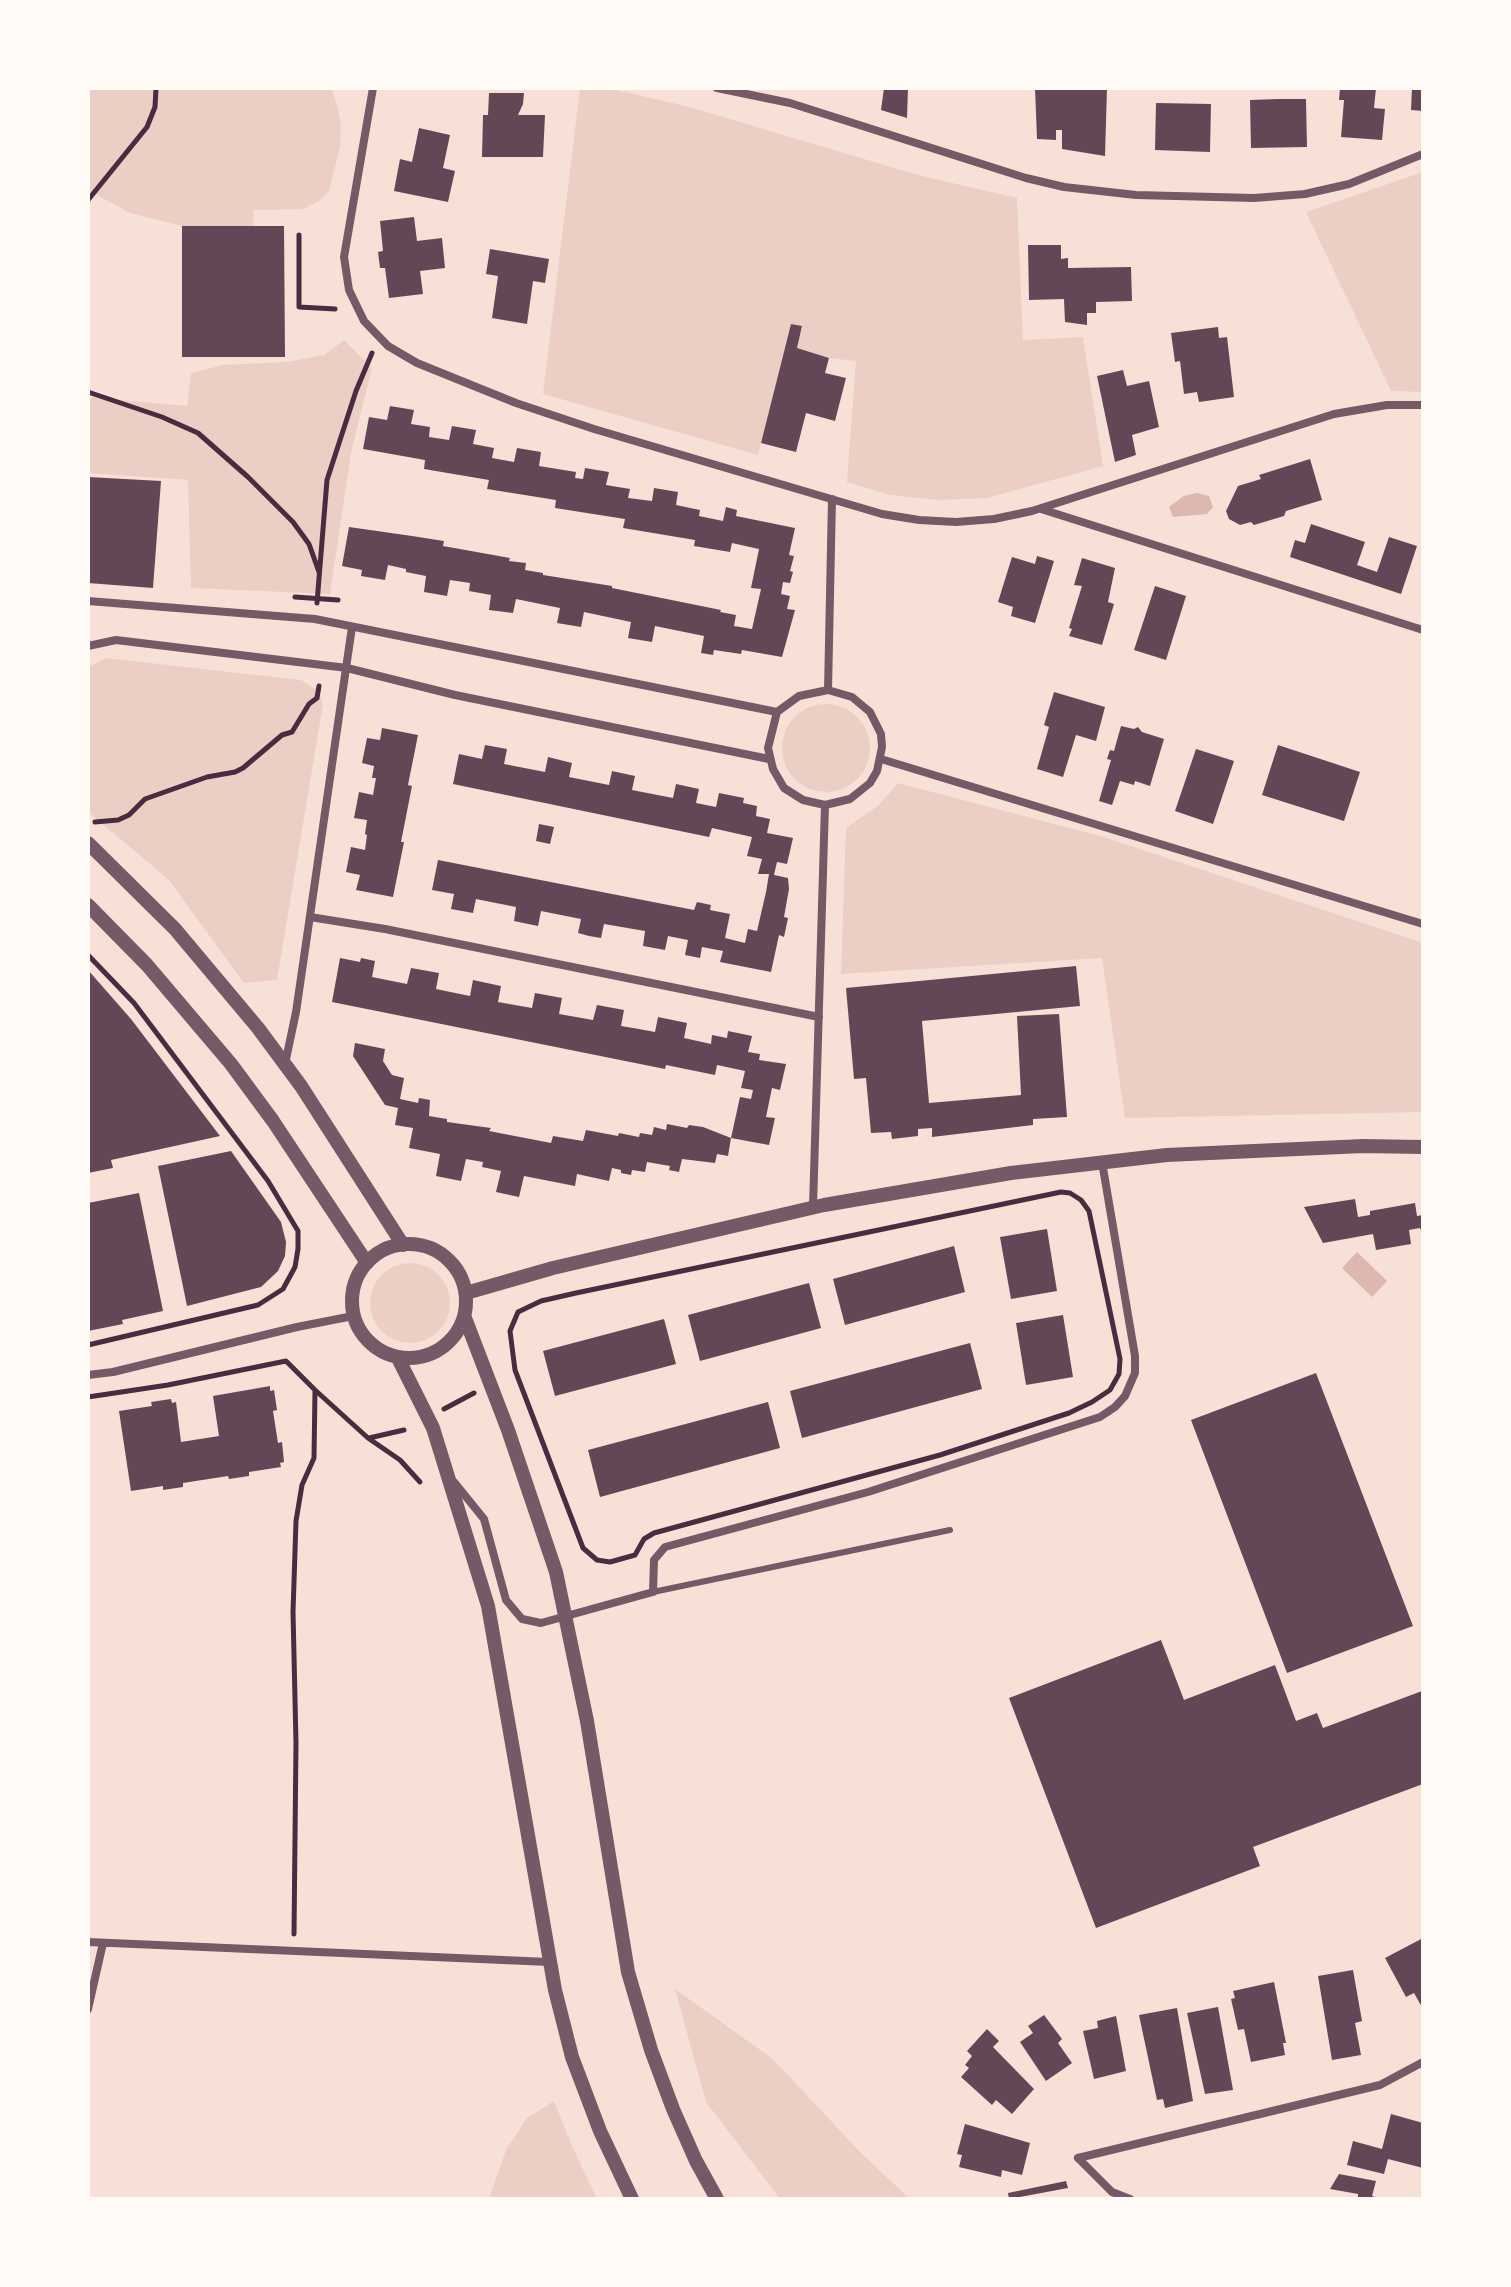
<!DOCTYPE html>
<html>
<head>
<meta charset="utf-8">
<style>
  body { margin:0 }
  #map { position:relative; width:1511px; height:2287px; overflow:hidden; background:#f7e1d7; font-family:Montserrat,sans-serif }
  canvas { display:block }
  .frame { position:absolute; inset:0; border:90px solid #fffaf5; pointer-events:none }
</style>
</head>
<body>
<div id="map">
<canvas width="1511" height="2287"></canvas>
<div class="frame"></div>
</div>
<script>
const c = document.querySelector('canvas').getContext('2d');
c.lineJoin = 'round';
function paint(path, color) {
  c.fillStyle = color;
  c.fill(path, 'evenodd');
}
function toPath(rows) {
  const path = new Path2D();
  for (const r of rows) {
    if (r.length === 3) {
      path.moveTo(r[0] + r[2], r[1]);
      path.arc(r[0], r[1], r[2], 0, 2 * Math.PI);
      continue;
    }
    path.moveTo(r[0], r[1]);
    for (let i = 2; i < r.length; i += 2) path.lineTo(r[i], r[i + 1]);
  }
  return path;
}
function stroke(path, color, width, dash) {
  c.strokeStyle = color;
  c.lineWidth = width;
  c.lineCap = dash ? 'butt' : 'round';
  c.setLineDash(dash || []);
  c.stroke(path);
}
const green = toPath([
  [88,88,331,88,337,105,341,125,340,147,329,191,319,201,303,209,254,210,253,226,182,226,130,213,88,190],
  [580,88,607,88,686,106,918,175,1017,198,1023,340,1083,337,1103,466,987,498,939,500,890,495,847,482,856,361,829,358,797,348,802,326,791,324,758,455,543,394],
  [1423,172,1423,392,1391,391,1306,212],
  [344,340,372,368,351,453,330,594,191,588,188,480,88,473,88,397,187,406,191,373,223,365,286,362,324,355],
  [106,658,301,680,318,691,323,704,277,980,244,983,168,879,88,812,88,667],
  [826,748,44],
  [898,783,1104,837,1423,943,1423,1112,1125,1118,1102,958,841,974,846,828,879,805],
  [410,1303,40],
  [675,1989,773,2059,859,2151,910,2199,780,2199,706,2102],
  [554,2101,572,2146,597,2199,489,2199,506,2150,527,2118]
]);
const water = toPath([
  [1197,493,1209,496,1213,507,1207,514,1173,517,1169,507,1184,496],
  [1357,1252,1387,1281,1372,1297,1342,1268]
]);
const building = toPath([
  [884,88,908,88,907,118,881,110],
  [1035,88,1107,88,1105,156,1062,149,1062,130,1056,130,1056,140,1037,139],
  [1340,88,1376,88,1374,108,1385,109,1382,140,1341,137,1344,100,1339,100],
  [1412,88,1423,88,1423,111,1411,110],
  [489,93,524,93,523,104,518,115,545,115,543,157,482,157,483,115,488,115],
  [1278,99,1306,99,1307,147,1251,148,1250,100],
  [1156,103,1211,104,1210,152,1155,150],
  [419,128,450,135,443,168,455,171,448,202,394,191,400,159,412,162],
  [414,217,417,241,442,238,445,268,420,271,423,294,389,298,385,268,380,268,378,252,383,251,380,221],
  [182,226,284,226,285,357,182,357],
  [1028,245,1061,245,1061,259,1068,258,1068,268,1131,267,1132,301,1096,302,1096,313,1087,313,1087,325,1065,322,1064,299,1029,300],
  [490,249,549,259,545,283,533,281,527,324,492,318,498,276,486,274],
  [791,324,802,326,797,348,829,358,825,373,846,378,835,421,806,413,796,452,761,443],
  [1218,327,1219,338,1227,337,1234,397,1199,402,1197,392,1184,394,1180,361,1175,362,1171,333],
  [1123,370,1127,386,1149,381,1159,427,1132,435,1136,455,1115,462,1097,376],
  [390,406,414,410,411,424,430,427,429,437,449,440,452,426,476,430,473,444,494,448,492,458,514,462,517,448,541,452,539,466,576,472,575,478,583,479,585,468,609,472,606,485,630,489,628,498,652,501,654,488,678,492,676,505,700,510,699,516,723,521,726,507,737,510,736,516,795,528,789,555,794,556,790,571,793,572,790,583,783,582,781,594,790,596,787,609,795,610,782,657,742,650,741,654,714,650,713,655,701,653,704,636,655,626,652,642,628,638,631,622,584,612,581,627,557,623,560,608,516,599,513,613,489,610,491,595,469,591,470,583,450,580,447,596,424,592,426,576,406,572,406,569,388,565,385,580,361,576,362,570,342,566,349,527,412,536,444,541,443,546,510,558,509,561,526,563,525,570,543,573,543,575,612,586,612,588,721,610,720,612,736,615,734,626,752,629,761,589,751,588,759,549,732,543,730,552,694,546,695,540,623,528,625,519,555,508,556,500,487,489,489,480,424,469,425,460,363,449,369,417,387,420],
  [1310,459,1322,500,1286,511,1284,516,1254,525,1251,522,1240,525,1229,519,1226,511,1238,486,1261,479,1259,475],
  [88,477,161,481,153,588,88,583],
  [1311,524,1365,542,1357,565,1377,572,1389,537,1417,546,1401,594,1290,557,1295,540,1305,543],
  [1037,556,1054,561,1035,623,1011,616,1013,607,998,602,1012,557,1035,564],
  [1082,558,1115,568,1108,602,1114,604,1102,645,1069,636,1072,629,1069,628,1082,586,1074,585],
  [1155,586,1186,596,1166,660,1134,650],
  [1054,692,1105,707,1096,741,1076,735,1063,777,1037,769,1049,727,1044,725],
  [1121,726,1134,729,1138,727,1142,732,1164,739,1150,786,1135,781,1134,785,1120,781,1112,805,1099,801,1111,760,1107,759,1110,750,1114,751],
  [382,728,418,735,408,785,412,786,401,842,404,842,393,897,356,890,360,875,346,872,351,847,365,850,367,835,365,834,367,820,354,818,359,792,373,795,376,778,372,778,374,766,362,763,367,738,380,740],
  [485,745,507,749,504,764,545,772,548,757,572,763,569,777,609,785,612,771,635,776,632,790,673,798,676,784,699,789,696,803,716,807,719,793,744,798,743,803,757,806,756,816,770,819,767,833,793,838,787,864,777,862,774,875,788,878,789,889,784,917,788,918,784,937,779,935,771,972,720,962,723,951,702,947,700,958,685,955,688,940,668,936,665,950,643,946,645,931,604,924,601,938,589,936,578,933,581,919,541,911,538,926,514,921,516,907,476,899,473,913,451,909,454,894,432,890,438,860,694,910,697,902,711,905,710,910,730,914,725,938,745,943,748,929,757,931,766,892,769,874,758,874,762,859,747,856,752,837,712,828,709,837,453,784,459,754,482,759],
  [1278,745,1360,772,1344,821,1262,795],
  [1196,749,1234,761,1213,824,1175,811],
  [539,824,554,827,550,844,536,841],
  [340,958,360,962,361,958,375,961,372,977,407,984,411,968,439,973,436,989,470,996,473,980,501,986,498,1002,532,1008,535,993,562,998,559,1014,593,1020,597,1005,624,1010,621,1026,639,1029,655,1032,658,1017,687,1023,684,1038,711,1044,712,1035,727,1038,728,1031,752,1036,748,1052,760,1054,759,1060,786,1064,780,1090,772,1088,766,1117,775,1118,769,1145,731,1138,728,1156,717,1154,715,1163,682,1159,679,1172,669,1170,670,1166,647,1162,645,1172,632,1170,631,1175,621,1173,621,1170,612,1168,609,1181,577,1174,575,1186,524,1176,519,1197,496,1192,501,1171,482,1167,483,1162,466,1159,461,1181,436,1176,440,1154,409,1148,413,1128,395,1125,398,1108,385,1105,353,1056,355,1043,385,1049,383,1061,392,1075,404,1078,400,1099,418,1103,419,1098,430,1100,429,1116,447,1119,447,1122,491,1128,489,1131,551,1143,553,1136,583,1141,586,1130,618,1136,619,1133,639,1137,640,1133,652,1135,654,1127,666,1130,667,1124,687,1128,689,1125,703,1127,731,1138,740,1097,751,1099,753,1090,741,1088,745,1071,717,1065,715,1075,666,1065,665,1069,332,1002],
  [1076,966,1080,1006,922,1021,929,1103,1021,1095,1017,1016,1059,1014,1067,1117,1033,1119,1033,1125,932,1137,932,1128,918,1129,918,1136,892,1139,891,1132,871,1133,866,1078,854,1079,846,988],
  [88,970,131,1019,220,1136,111,1160,113,1168,88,1173],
  [231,1151,281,1222,286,1242,285,1256,278,1271,261,1287,187,1306,158,1166],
  [139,1193,163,1311,122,1320,123,1324,88,1331,88,1203],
  [1355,1199,1358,1217,1370,1215,1370,1211,1415,1203,1417,1216,1423,1215,1423,1236,1420,1228,1409,1230,1411,1244,1376,1250,1373,1234,1323,1243,1304,1207],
  [1047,1229,1057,1291,1011,1299,1000,1237],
  [954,1246,965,1292,845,1325,833,1279],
  [809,1283,821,1328,700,1361,688,1315],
  [1063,1315,1073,1377,1026,1385,1016,1323],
  [664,1319,676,1364,555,1396,543,1351],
  [970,1343,982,1389,802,1438,790,1391],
  [1316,1373,1413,1626,1287,1673,1191,1420],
  [270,1386,270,1391,274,1390,277,1410,273,1411,278,1443,282,1442,284,1462,280,1463,281,1467,249,1472,249,1476,229,1479,228,1476,183,1483,183,1487,163,1490,163,1486,131,1491,119,1411,152,1406,151,1402,171,1399,172,1403,176,1402,181,1442,219,1436,213,1396],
  [768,1402,780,1448,600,1497,588,1450],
  [1161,1640,1184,1700,1275,1665,1296,1721,1317,1713,1323,1728,1422,1691,1423,1784,1253,1847,1260,1866,1096,1928,1009,1698],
  [1423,1938,1423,2009,1414,1993,1406,1997,1385,1958],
  [1353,1970,1362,2021,1355,2023,1361,2055,1332,2060,1318,1976],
  [1274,1982,1286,2043,1283,2043,1285,2055,1251,2062,1244,2029,1238,2030,1231,1999,1235,1998,1233,1991],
  [1218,2007,1233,2090,1205,2094,1187,2013],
  [1177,2008,1193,2101,1165,2108,1163,2099,1157,2100,1139,2015],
  [1044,2015,1062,2039,1058,2043,1072,2063,1046,2081,1020,2042,1033,2033,1028,2026],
  [1116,2016,1126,2071,1094,2079,1083,2031,1098,2028,1097,2021],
  [987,2029,999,2041,993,2047,1034,2089,1012,2114,996,2100,992,2105,961,2077,969,2068,965,2065,972,2056,967,2051],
  [1391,2114,1423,2123,1423,2168,1388,2159,1384,2174,1347,2165,1353,2141,1382,2149],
  [965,2124,1030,2143,1022,2175,1002,2170,1001,2177,959,2167,962,2155,957,2154],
  [1339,2174,1376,2181,1372,2196,1381,2199,1364,2199,1358,2197,1358,2194,1330,2189],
  [1066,2181,1068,2188,1009,2199,1008,2193]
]);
const path = toPath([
  [88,200,147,127,155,107,156,88],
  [299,235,299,307,335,309],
  [88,392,162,417,198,433,248,477,293,522,309,544,319,572],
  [295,597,338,600],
  [317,603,327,480,356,391,372,353],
  [95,822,118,820,129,815,145,799,207,777,235,772,243,768,282,735,292,732,309,704,317,698,319,686],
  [88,955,134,1003,268,1181,298,1231,298,1249,295,1267,283,1289,258,1305,88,1345],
  [1061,1192,1070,1193,1081,1200,1089,1211,1120,1359,1119,1374,1110,1390,1092,1402,1069,1413,940,1455,654,1533,644,1539,635,1555,610,1562,597,1560,583,1548,515,1370,510,1331,518,1312,541,1301,576,1293,1061,1192],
  [88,1397,168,1385,286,1361,315,1390,368,1438,400,1460,420,1482],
  [444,1409,474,1393],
  [369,1438,404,1430],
  [294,1934,296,1743,293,1612,296,1521,302,1485,314,1458,315,1390]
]);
const service = toPath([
  [653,1592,950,1530]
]);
const minor = toPath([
  [373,88,344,257,349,290,364,321,388,346,417,363,516,403,594,429,882,514,919,520,956,522,994,519,1032,511,1334,414,1387,405,1423,405],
  [717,88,790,103,1026,178,1064,187,1136,195,1254,198,1305,194,1349,184,1423,154],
  [1041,509,1423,630],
  [88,601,315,619,777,712],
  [88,646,116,640,347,668,455,695,769,759],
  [828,690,852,697,870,712,881,734,882,747,877,771,870,783,850,799,825,805,803,800,784,788,773,769,768,748,777,712,799,696,828,690],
  [828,690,832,499],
  [881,759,1423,924],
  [310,917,385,929,819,1017],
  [285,1064,296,1012,352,627],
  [813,1207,825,805],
  [88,1375,113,1372,297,1327,353,1316],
  [454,1482,484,1519,506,1600,522,1619,541,1623,653,1592,654,1560,665,1547,868,1492,1100,1417,1115,1407,1125,1396,1135,1373,1135,1356,1102,1162],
  [88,1942,549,1962],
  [88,2009,103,1943],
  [1078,2158,1380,2085,1423,2062],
  [1078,2158,1112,2192,1130,2199]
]);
const tertiary = toPath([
  [88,843,175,929,258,1028,301,1086,403,1245],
  [88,905,147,965,231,1064,273,1121,367,1263],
  [409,1301,57],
  [466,1293,553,1268,824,1205,1011,1173,1167,1155,1363,1146,1423,1147],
  [465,1318,508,1430,556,1572,587,1721,628,1972,651,2050,673,2109,696,2161,717,2199],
  [398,1358,433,1428,488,1606,555,1990,572,2057,600,2131,632,2199]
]);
paint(green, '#ebcfc5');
paint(water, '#dcb8b0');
paint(building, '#644757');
stroke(path, '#4a2c40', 5);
stroke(service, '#755966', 6);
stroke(minor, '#755966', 8);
stroke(tertiary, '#755966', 14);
</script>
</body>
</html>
